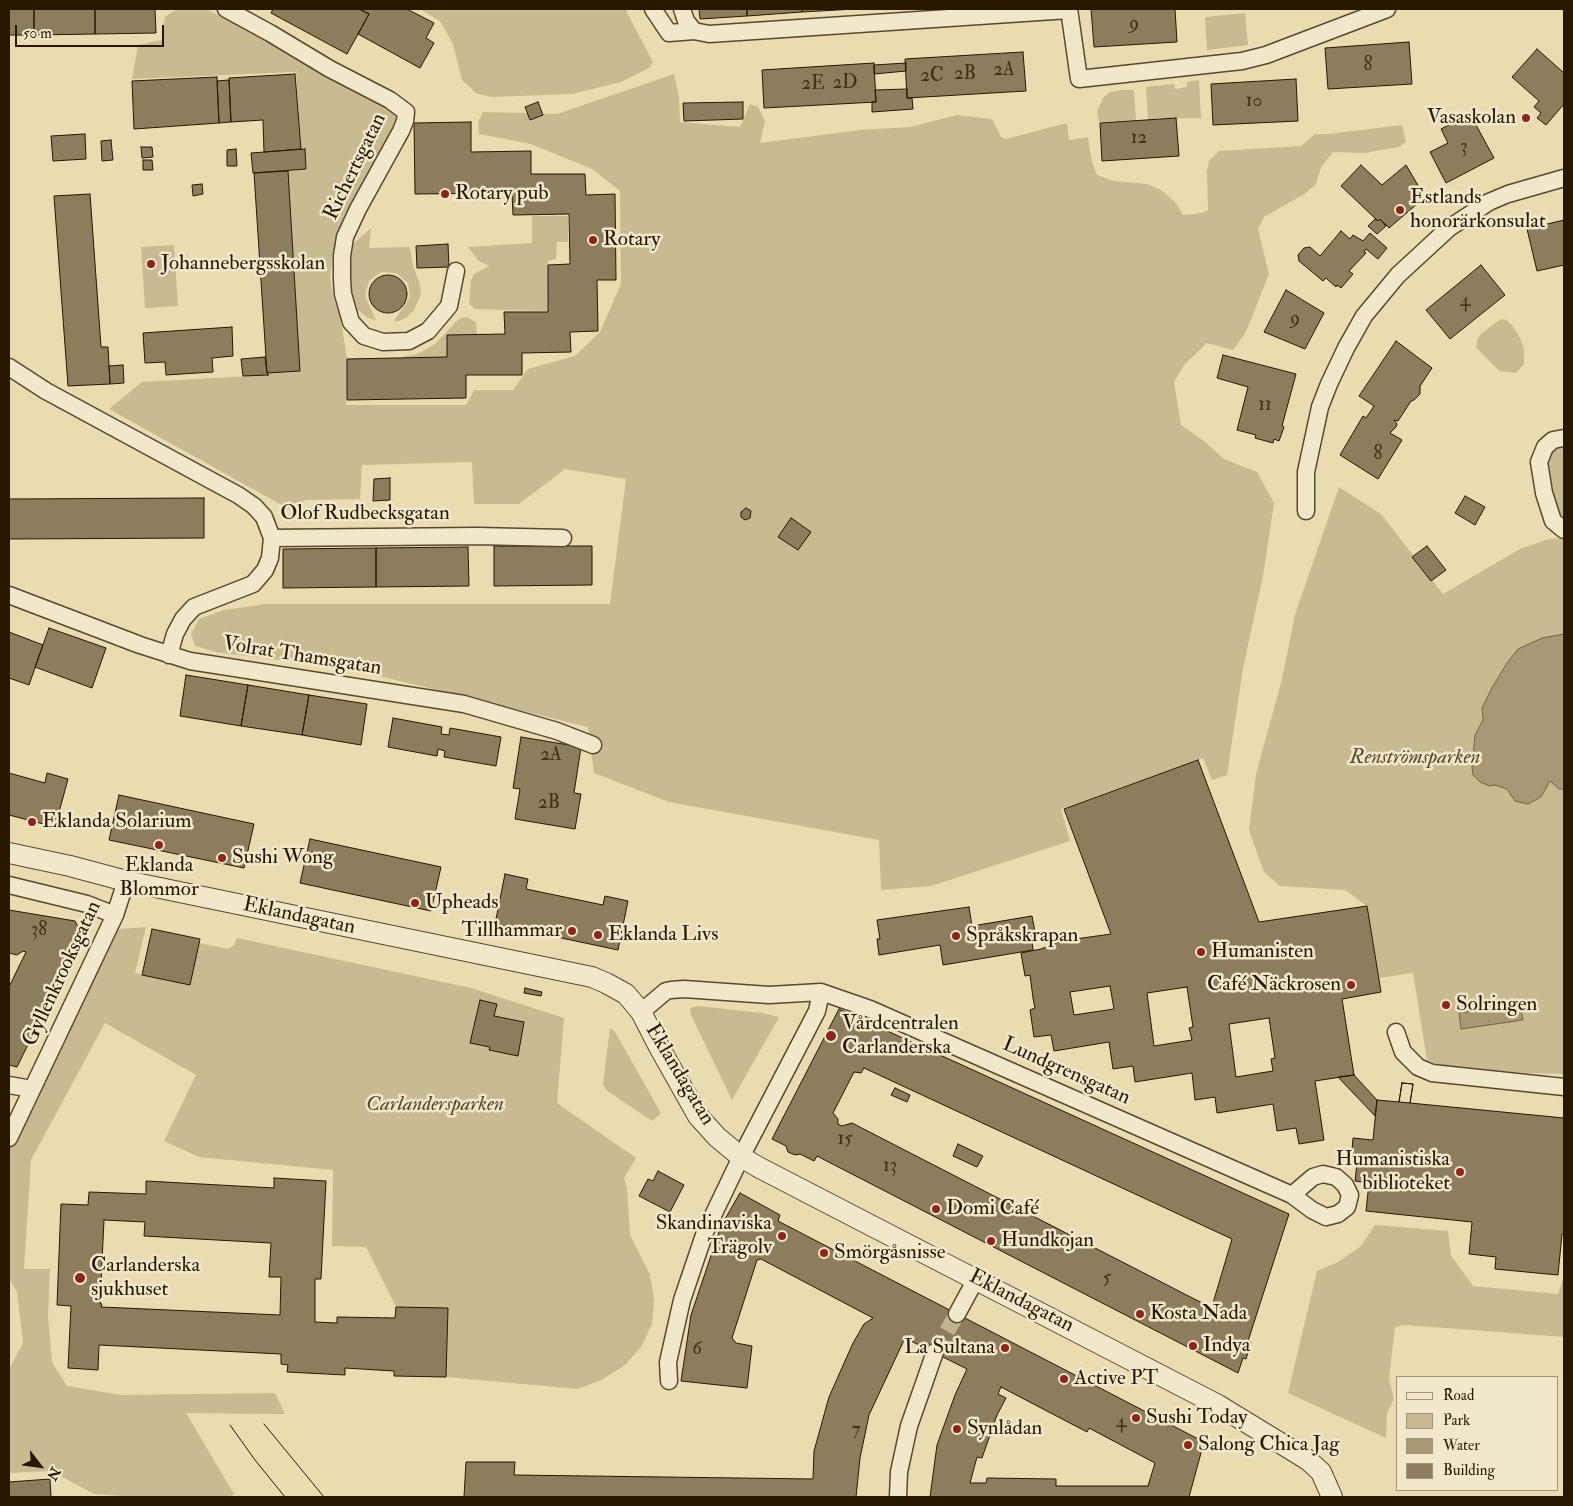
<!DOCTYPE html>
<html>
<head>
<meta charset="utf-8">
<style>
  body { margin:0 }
  #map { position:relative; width:1573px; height:1506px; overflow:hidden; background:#eadbb0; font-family:"IM FELL Double Pica",serif }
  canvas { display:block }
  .frame { position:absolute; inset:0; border:10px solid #291700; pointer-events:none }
  .legend { position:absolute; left:1396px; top:1376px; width:162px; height:115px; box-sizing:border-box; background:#f1e8cc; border:1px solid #a1947a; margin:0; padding:6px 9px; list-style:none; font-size:15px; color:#291700 }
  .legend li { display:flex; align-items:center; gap:10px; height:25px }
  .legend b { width:25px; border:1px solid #a1947a }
  .north { position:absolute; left:15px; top:1441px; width:50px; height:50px; -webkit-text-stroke:4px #f1e8cc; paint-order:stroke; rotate:120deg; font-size:14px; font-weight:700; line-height:20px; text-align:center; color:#291700 }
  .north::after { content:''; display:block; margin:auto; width:18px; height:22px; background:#291700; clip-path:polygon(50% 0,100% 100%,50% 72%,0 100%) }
  .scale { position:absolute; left:15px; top:25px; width:149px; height:22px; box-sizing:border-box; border:2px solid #291700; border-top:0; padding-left:6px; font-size:15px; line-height:18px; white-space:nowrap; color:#291700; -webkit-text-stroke:4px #f1e8cc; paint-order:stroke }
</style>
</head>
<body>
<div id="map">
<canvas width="1573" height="1506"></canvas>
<div class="frame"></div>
<ul class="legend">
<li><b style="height:6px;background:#f1e8cc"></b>Road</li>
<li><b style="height:14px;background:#c9ba92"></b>Park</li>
<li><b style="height:14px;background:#a89874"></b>Water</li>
<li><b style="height:14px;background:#8d7d5c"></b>Building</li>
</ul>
<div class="north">N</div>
<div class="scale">50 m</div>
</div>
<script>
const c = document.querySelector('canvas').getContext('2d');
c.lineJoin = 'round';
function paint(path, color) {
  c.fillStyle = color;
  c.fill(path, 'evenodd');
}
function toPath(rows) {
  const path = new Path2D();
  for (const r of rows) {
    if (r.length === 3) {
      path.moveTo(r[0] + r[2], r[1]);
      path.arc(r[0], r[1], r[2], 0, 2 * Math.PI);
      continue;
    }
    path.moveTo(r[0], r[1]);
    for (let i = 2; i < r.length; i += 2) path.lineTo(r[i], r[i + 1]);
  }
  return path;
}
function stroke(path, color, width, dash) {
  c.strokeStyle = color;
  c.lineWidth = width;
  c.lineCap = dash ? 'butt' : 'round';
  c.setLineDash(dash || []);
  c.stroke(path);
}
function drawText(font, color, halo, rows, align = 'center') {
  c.font = font + ' "IM FELL Double Pica",serif';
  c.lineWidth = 5;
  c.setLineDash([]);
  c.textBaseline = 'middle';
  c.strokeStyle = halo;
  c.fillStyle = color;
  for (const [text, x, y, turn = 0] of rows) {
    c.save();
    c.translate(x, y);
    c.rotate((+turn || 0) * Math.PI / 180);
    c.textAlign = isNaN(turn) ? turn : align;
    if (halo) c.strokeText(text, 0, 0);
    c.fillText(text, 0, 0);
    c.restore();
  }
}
const green = toPath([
  [177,9,206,9,304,59,392,109,399,118,341,231,333,253,330,278,334,299,340,314,347,359,346,405,466,405,474,390,513,390,528,369,575,356,600,332,621,284,620,191,592,169,531,144,479,134,478,122,483,112,557,114,674,74,679,97,680,122,740,127,750,104,758,107,765,121,760,143,860,130,910,127,957,115,992,119,1001,137,1006,139,1067,123,1069,140,1088,137,1092,162,1097,175,1114,181,1147,184,1161,190,1176,203,1183,215,1202,213,1208,210,1207,171,1209,161,1219,151,1301,146,1315,134,1328,134,1402,125,1406,142,1399,147,1365,153,1333,152,1321,167,1316,184,1306,193,1264,217,1258,229,1269,274,1246,332,1233,350,1207,343,1185,364,1174,382,1181,425,1204,441,1224,459,1257,472,1274,503,1263,576,1243,668,1227,775,1212,780,1203,758,1061,809,1070,841,931,886,881,890,879,840,669,802,594,773,588,727,359,671,216,652,195,646,191,634,199,619,224,610,265,604,610,604,626,479,565,469,519,504,474,504,472,462,362,465,360,499,305,500,294,512,109,409,142,382,268,375,268,373,300,371,288,171,306,169,305,149,301,149,296,72,132,79,138,45,162,40,165,17],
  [420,9,625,9,653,62,649,68,621,82,572,94,492,97,476,93,462,80,453,44,440,21],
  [1245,13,1248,45,1207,50,1205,17],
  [1199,80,1201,118,1148,119,1146,87,1174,84,1175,89,1187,87,1187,82],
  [1122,90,1134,90,1136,120,1099,122,1097,112,1103,98,1110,92],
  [532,216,568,216,568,242,557,242,556,259,548,261,547,311,475,309,469,304,471,281,474,274,489,266,479,261,468,247,532,243],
  [371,228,369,248,410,247,413,266,419,281,421,294,414,310,407,317,399,321,394,321,410,297,408,283,396,273,381,272,369,281,365,296,376,320,368,318,355,308,348,290,353,244],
  [174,245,178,306,145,308,141,247],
  [467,317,476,322,477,334,447,335,447,358,404,358,405,356,414,355,423,351,435,344,458,320,461,318],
  [1502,319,1506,320,1512,325,1520,338,1524,349,1524,364,1516,373,1499,371,1476,347,1477,340,1481,334,1495,323],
  [1561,446,1564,446,1564,521,1559,517,1548,465,1550,454,1554,450],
  [1339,487,1381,514,1443,594,1520,549,1546,540,1564,537,1564,1074,1525,1073,1438,1065,1427,1060,1413,973,1379,978,1367,906,1345,890,1280,886,1264,872,1249,830,1256,774,1282,679,1295,615],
  [146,927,135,973,189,985,199,943,228,949,233,946,237,938,471,988,564,1018,557,1103,636,1158,624,1178,627,1188,630,1235,650,1275,654,1299,652,1324,641,1347,624,1366,601,1380,578,1389,446,1377,448,1309,396,1307,366,1247,332,1246,333,1170,199,1157,164,1141,196,1075,105,1023,31,1160,24,1269,50,1269,48,1317,52,1362,67,1386,121,1395,275,1393,285,1414,186,1413,234,1494,230,1497,136,1497,94,1494,51,1471,9,1473,9,1369,23,1343,17,1292,9,1278,9,1147,18,1124,119,929],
  [698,1006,762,1013,779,1017,732,1100,691,1015,690,1008],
  [610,1028,615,1032,661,1113,652,1121,606,1090,603,1084],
  [1375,1225,1448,1231,1451,1255,1473,1286,1558,1294,1563,1279,1564,1279,1564,1337,1405,1325,1395,1327,1389,1379,1394,1399,1387,1413,1386,1438,1288,1393,1317,1271,1338,1262,1361,1246]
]);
const water = toPath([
  [1564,634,1564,789,1559,789,1550,781,1541,797,1528,804,1515,801,1507,789,1495,785,1490,786,1480,782,1473,775,1472,767,1475,735,1483,720,1482,708,1493,686,1507,663,1518,649,1542,638,1564,634],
  [1520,1004,1523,1020,1461,1029,1459,1013,1520,1004]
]);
const building = toPath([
  [9,9,34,9,34,35,9,35,9,9],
  [34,9,95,9,95,34,34,35,34,9],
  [95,9,155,9,156,33,95,34,95,9],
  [273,9,359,9,369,14,347,54,271,13,273,9],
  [359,9,407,9,434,23,426,38,434,43,420,68,358,34,369,14,359,9],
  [699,9,747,9,747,16,700,19,699,9],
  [747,9,802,9,802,12,747,16,747,9],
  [802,9,855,9,802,12,802,9],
  [1091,9,1175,9,1177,42,1094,47,1091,9],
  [1409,42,1412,84,1328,89,1325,48,1409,42],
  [1537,49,1564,73,1564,104,1546,125,1537,118,1541,113,1534,107,1539,101,1512,77,1537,49],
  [1023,52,1026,91,907,98,905,59,1023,52],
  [874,63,876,102,764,108,762,70,874,63],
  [906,63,906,71,874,74,874,65,906,63],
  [295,74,301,149,264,152,263,120,231,122,229,78,295,74],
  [217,77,219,123,134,129,132,81,217,77],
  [1296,79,1298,121,1213,125,1211,84,1296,79],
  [229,80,231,122,219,123,217,81,229,80],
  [907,89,907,98,912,98,913,109,872,112,872,102,876,102,875,90,907,89],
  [538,102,543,115,530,120,525,107,538,102],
  [743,102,743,119,684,121,683,103,743,102],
  [1470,114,1494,158,1446,183,1430,152,1448,143,1441,129,1470,114],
  [1176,118,1179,156,1102,161,1100,123,1176,118],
  [471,122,471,152,531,151,531,174,585,174,586,195,615,194,616,280,597,280,598,331,570,332,571,352,522,353,522,375,466,375,466,398,347,400,347,359,447,357,447,335,505,334,504,312,548,312,548,265,570,264,569,214,513,215,512,193,415,194,414,123,471,122],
  [85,134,86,159,53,161,51,136,85,134],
  [111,140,113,160,102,161,101,141,111,140],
  [141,147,152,147,153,157,142,158,141,147],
  [236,149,237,166,227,166,227,150,236,149],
  [305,149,306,169,253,173,251,153,305,149],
  [143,160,152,160,153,170,143,170,143,160],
  [1361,165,1382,185,1406,165,1419,187,1417,189,1423,199,1389,228,1380,219,1378,221,1341,186,1361,165],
  [288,171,300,371,267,373,254,173,288,171],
  [202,184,203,194,193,196,192,185,202,184],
  [90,194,101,347,108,347,110,384,68,386,54,196,90,194],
  [1375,219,1378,221,1380,219,1386,226,1377,234,1368,226,1375,219],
  [1564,220,1564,265,1537,271,1527,229,1564,220],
  [1341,231,1350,239,1353,235,1363,241,1370,233,1387,248,1378,259,1366,249,1364,252,1366,253,1349,271,1353,274,1341,288,1337,285,1336,287,1326,278,1323,281,1299,261,1298,255,1304,248,1310,247,1320,256,1341,231],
  [448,244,449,267,417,268,416,246,448,244],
  [1481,265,1505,295,1450,339,1426,310,1481,265],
  [388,294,19],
  [1286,290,1324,313,1305,349,1264,332,1286,290],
  [232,327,233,356,212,358,213,372,166,375,165,362,145,363,143,333,232,327],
  [1396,341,1432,368,1420,386,1420,394,1414,400,1411,401,1398,421,1394,420,1397,424,1396,427,1390,433,1402,440,1378,479,1340,455,1363,416,1366,418,1374,406,1359,396,1396,341],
  [1223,355,1296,374,1282,426,1284,427,1279,441,1274,439,1273,443,1255,438,1256,435,1237,430,1248,387,1217,378,1223,355],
  [265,357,267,373,269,375,243,376,241,359,265,357],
  [123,365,124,383,110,384,109,366,123,365],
  [390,478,390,500,373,501,374,479,390,478],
  [1465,496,1485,507,1475,525,1455,513,1465,496],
  [204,498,204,538,9,539,9,499,204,498],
  [746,508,751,511,750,518,745,520,741,517,741,512,746,508],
  [791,518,811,532,798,550,778,537,791,518],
  [494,546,592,546,592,585,494,586,494,546],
  [1427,546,1446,570,1431,581,1412,557,1427,546],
  [468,547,469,586,376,587,376,548,468,547],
  [376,548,376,587,283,588,283,549,376,548],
  [49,628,106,648,92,688,35,667,49,628],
  [9,632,43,645,29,685,9,678,9,632],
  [186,675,248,685,241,726,180,716,186,675],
  [248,685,309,695,302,735,241,726,248,685],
  [309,695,367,704,361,745,302,735,309,695],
  [393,718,442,727,441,734,449,735,450,728,501,737,496,766,444,757,445,751,438,749,437,756,388,747,393,718],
  [521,737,581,747,574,793,581,794,575,829,515,819,520,789,513,788,521,737],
  [1198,760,1259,922,1367,906,1381,992,1342,999,1354,1075,1315,1081,1324,1140,1299,1144,1296,1128,1277,1131,1273,1104,1217,1113,1215,1097,1195,1100,1192,1073,1135,1082,1133,1066,1113,1069,1109,1042,1054,1051,1051,1035,1034,1037,1030,1010,1035,1008,1033,998,1030,975,1025,976,1021,953,1041,949,1061,941,1111,934,1064,809,1198,760],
  [1110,986,1114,1009,1074,1015,1070,992,1110,986],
  [1187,987,1193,1027,1189,1028,1192,1040,1154,1046,1147,993,1187,987],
  [1269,1018,1275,1058,1271,1059,1273,1071,1236,1077,1229,1024,1269,1018],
  [9,773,45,783,47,773,68,779,55,827,9,815,9,773],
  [119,795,254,824,244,868,109,840,119,795],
  [310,839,441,867,431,911,300,883,310,839],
  [505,874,528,879,526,889,603,905,605,896,628,901,618,950,495,924,505,874],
  [969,907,972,926,1032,916,1035,932,1031,932,1033,950,943,965,940,945,879,955,877,939,880,939,877,920,969,907],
  [9,910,75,921,82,935,17,1067,9,1065,9,987,26,952,23,951,17,955,9,953,9,910],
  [152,929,200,939,190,985,142,975,152,929],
  [525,988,542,992,541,996,524,993,525,988],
  [480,1000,497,1004,494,1016,524,1022,518,1056,489,1050,490,1047,470,1043,480,1000],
  [839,1009,1289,1214,1248,1341,1251,1342,1246,1359,1243,1358,1238,1373,817,1156,814,1161,800,1154,795,1155,788,1152,786,1146,772,1139,839,1009],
  [864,1068,1232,1239,1213,1303,1217,1306,1215,1311,1220,1314,1219,1317,1207,1310,1206,1305,852,1123,842,1126,838,1124,838,1119,833,1113,854,1072,861,1073,864,1068],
  [1354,1075,1377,1100,1375,1116,1338,1077,1354,1075],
  [1402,1083,1413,1084,1410,1103,1564,1118,1564,1234,1562,1234,1558,1275,1495,1269,1496,1257,1469,1254,1472,1222,1366,1211,1369,1183,1355,1181,1357,1163,1351,1162,1353,1138,1373,1140,1377,1100,1399,1102,1402,1083],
  [1402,1083,1413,1084,1410,1103,1399,1102,1402,1083],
  [895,1088,910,1095,907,1102,891,1095,895,1088],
  [958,1144,983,1156,977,1167,953,1156,958,1144],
  [658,1171,684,1185,670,1212,639,1196,648,1179,653,1181,658,1171],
  [274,1178,326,1181,321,1279,315,1279,315,1322,337,1323,337,1317,395,1318,396,1307,448,1308,446,1377,394,1376,394,1371,345,1368,345,1375,287,1372,288,1365,281,1364,281,1354,99,1345,98,1370,68,1368,71,1306,57,1305,61,1204,88,1205,89,1192,146,1194,146,1181,274,1188,274,1178],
  [104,1220,145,1222,144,1236,271,1243,269,1277,281,1277,280,1315,101,1307,102,1304,100,1303,104,1220],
  [740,1193,780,1215,778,1221,1204,1442,1189,1497,930,1497,937,1445,955,1395,967,1369,905,1338,869,1415,860,1458,856,1497,464,1497,466,1462,515,1462,514,1475,813,1479,814,1451,829,1397,853,1343,864,1324,873,1318,761,1259,757,1260,732,1338,736,1343,752,1346,747,1388,681,1381,691,1315,721,1226,740,1193],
  [1001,1387,1087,1432,1089,1428,1155,1463,1148,1486,1056,1486,1056,1479,987,1478,986,1483,970,1483,977,1457,982,1458,997,1415,1006,1398,998,1394,1001,1387],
  [50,1479,51,1497,9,1497,9,1482,50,1479]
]);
const minorTunnel = toPath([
  [935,1352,957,1314]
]);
const minor = toPath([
  [226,9,270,33,330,69,390,100,406,112,405,121,401,131,358,209,345,237,342,256,342,280,343,294,351,322,364,336,383,342,409,341,428,331,449,306,456,271],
  [653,9,669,33,694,31],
  [682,9,686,21,694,31,709,34,1069,10],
  [1069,9,1079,79,1242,61,1266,55,1387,9],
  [9,367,46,391,238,495,254,506,264,517,272,538,270,558,265,570,253,584,194,607,183,619,175,634,169,655],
  [1564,438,1553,440,1545,447,1539,462,1544,493,1553,521,1564,530],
  [1306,511,1306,472,1320,407,1329,384,1346,348,1364,316,1398,275,1449,228,1489,202,1508,194,1564,178],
  [272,538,478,536,563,538],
  [9,595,140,645,190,661,464,704,557,731,593,745],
  [9,885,87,904,115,915],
  [821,992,870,1009,1292,1195,1313,1177,1323,1174,1336,1177,1345,1185,1350,1195,1347,1207,1338,1214,1326,1217,1312,1210,1292,1195],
  [641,1012,666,991,671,990,684,989,769,995,821,992,817,1011,741,1157,705,1232,682,1300,668,1362,669,1381],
  [1396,1032,1403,1052,1418,1067,1432,1073,1564,1087],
  [9,1085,32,1089],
  [9,1138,115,915,126,881],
  [957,1314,976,1279],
  [898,1497,899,1472,909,1426,935,1352]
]);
const tertiary = toPath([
  [9,853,70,866,126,881,592,977,606,983,626,994,641,1012,658,1045,698,1116,717,1137,741,1157,760,1168,1218,1405,1308,1460,1321,1472,1332,1497]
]);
const tram = toPath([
  [264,1424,324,1497],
  [230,1425,255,1460,285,1497]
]);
const markers = [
  [1526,118,5,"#8f2418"],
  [445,194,5,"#8f2418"],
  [1400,210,5,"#8f2418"],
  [593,240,5,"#8f2418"],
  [151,264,5,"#8f2418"],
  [32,822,5,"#8f2418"],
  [159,845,5,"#8f2418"],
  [222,858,5,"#8f2418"],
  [415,903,5,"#8f2418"],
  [572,931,5,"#8f2418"],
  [598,935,5,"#8f2418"],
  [956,936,5,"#8f2418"],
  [1201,952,5,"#8f2418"],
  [1351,985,5,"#8f2418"],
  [1446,1005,5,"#8f2418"],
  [831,1036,6,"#8f2418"],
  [1460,1172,5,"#8f2418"],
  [936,1209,5,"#8f2418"],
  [782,1236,5,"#8f2418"],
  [991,1241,5,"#8f2418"],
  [824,1253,5,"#8f2418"],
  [80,1278,6,"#8f2418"],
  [1140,1314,5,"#8f2418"],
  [1193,1346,5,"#8f2418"],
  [1005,1348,5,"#8f2418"],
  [1064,1379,5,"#8f2418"],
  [1136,1418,5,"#8f2418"],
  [957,1429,5,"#8f2418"],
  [1188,1445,5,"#8f2418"]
];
const numberNames = [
  ["9",1134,25],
  ["8",1368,66],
  ["2A",1004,71],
  ["2B",965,75],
  ["2C",932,77],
  ["2D",845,84],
  ["2E",813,85],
  ["10",1254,102],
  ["12",1139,139],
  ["3",1464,148],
  ["4",1465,302],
  ["9",1295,320],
  ["11",1265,406],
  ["8",1378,455],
  ["2A",551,756],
  ["2B",549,804],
  ["38",39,931],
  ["15",845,1140],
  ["13",890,1167],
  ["5",1107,1279],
  ["6",697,1350],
  ["4",1121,1423],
  ["7",856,1431]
];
const poiNames = [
  ["Vasaskolan",1516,118,"right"],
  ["Rotary pub",455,194],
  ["Estlands",1410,198],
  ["honorärkonsulat",1410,222],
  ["Rotary",603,240],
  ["Johannebergsskolan",161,264],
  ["Eklanda Solarium",42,822],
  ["Sushi Wong",232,858],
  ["Eklanda",159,866,"center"],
  ["Blommor",159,890,"center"],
  ["Upheads",425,903],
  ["Tillhammar",562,931,"right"],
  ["Eklanda Livs",608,935],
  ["Språkskrapan",966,936],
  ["Humanisten",1211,952],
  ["Café Näckrosen",1341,985,"right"],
  ["Solringen",1456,1005],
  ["Vårdcentralen",842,1024],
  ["Carlanderska",842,1048],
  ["Humanistiska",1450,1160,"right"],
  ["biblioteket",1450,1184,"right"],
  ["Domi Café",946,1209],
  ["Skandinaviska",772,1224,"right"],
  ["Trägolv",772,1248,"right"],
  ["Hundkojan",1001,1241],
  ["Smörgåsnisse",834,1253],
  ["Carlanderska",91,1266],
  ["sjukhuset",91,1290],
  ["Kosta Nada",1150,1314],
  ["Indya",1203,1346],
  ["La Sultana",995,1348,"right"],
  ["Active PT",1074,1379],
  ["Sushi Today",1146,1418],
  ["Synlådan",967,1429],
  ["Salong Chica Jag",1198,1445]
];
const streetNames = [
  ["Richertsgatan",356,167,-64],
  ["Olof Rudbecksgatan",365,514],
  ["Volrat Thamsgatan",302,657,9],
  ["Eklandagatan",299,917,12],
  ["Gyllenkrooksgatan",63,974,-65],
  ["Lundgrensgatan",1066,1072,24],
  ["Eklandagatan",679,1075,59],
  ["Eklandagatan",1021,1302,27]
];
const parkNames = [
  ["Renströmsparken",1415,758],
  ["Carlandersparken",435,1105]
];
paint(green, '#c9ba92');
paint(water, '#a89874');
stroke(water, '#756446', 1);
paint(building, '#8d7d5c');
stroke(building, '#291700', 1);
stroke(minorTunnel, '#c3b48d', 16, [16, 8]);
stroke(minor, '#59482c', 19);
stroke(tertiary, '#59482c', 22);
stroke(minor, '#f1e8cc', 16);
stroke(tertiary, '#f1e8cc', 20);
stroke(tram, '#291700', 1);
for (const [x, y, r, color] of markers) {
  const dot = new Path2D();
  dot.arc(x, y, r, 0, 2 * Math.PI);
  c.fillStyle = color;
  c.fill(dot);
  stroke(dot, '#f1e8cc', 2);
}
drawText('19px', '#423017', null, numberNames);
drawText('21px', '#291700', '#f1e8cc', poiNames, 'left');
drawText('21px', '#291700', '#f1e8cc', streetNames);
drawText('italic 21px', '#59482c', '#f1e8cc', parkNames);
</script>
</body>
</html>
